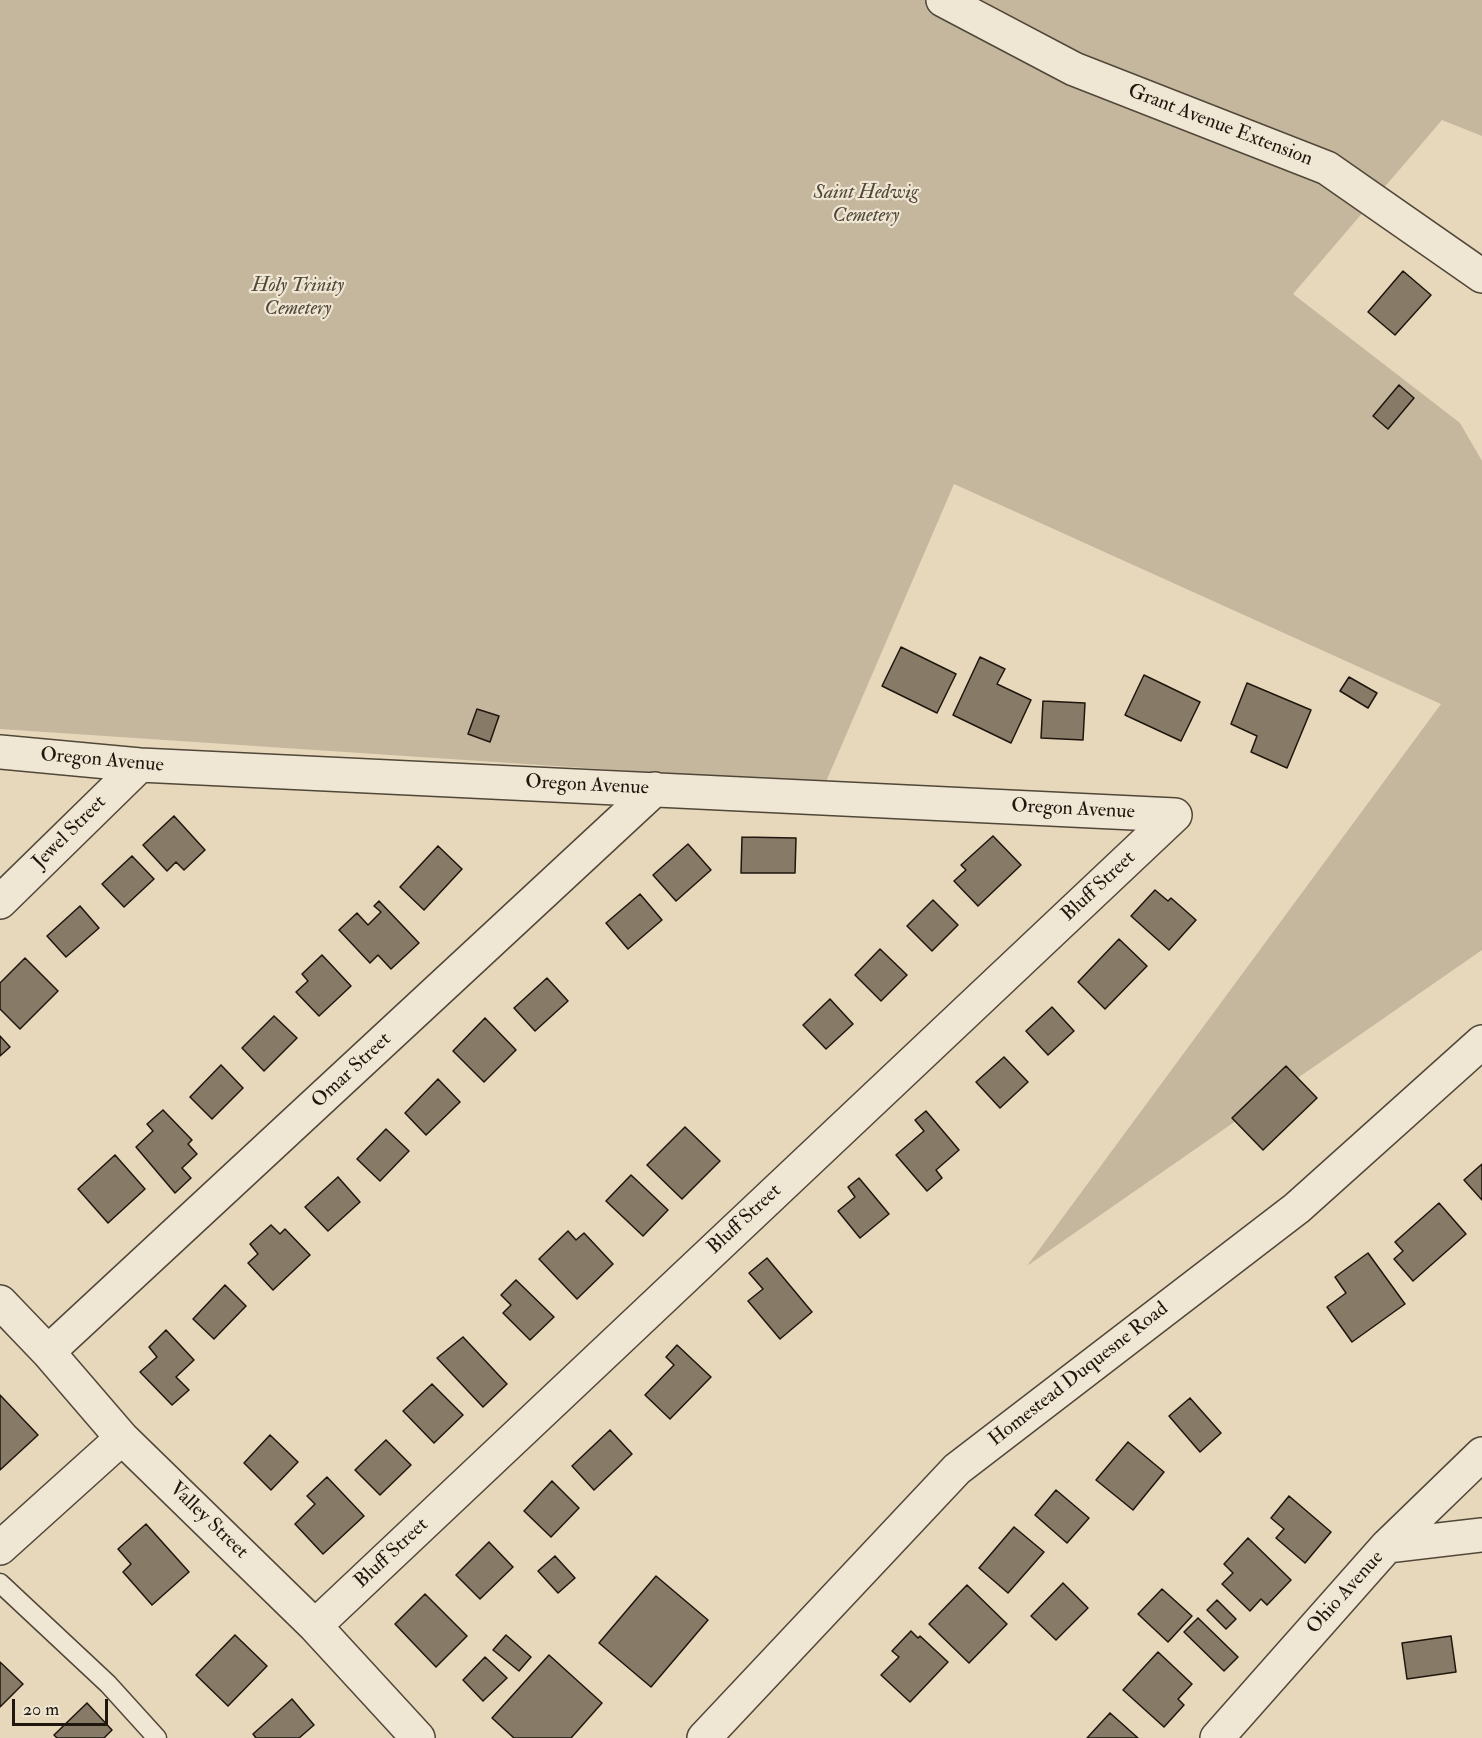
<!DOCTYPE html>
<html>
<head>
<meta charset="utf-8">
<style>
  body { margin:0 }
  #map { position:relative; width:1482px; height:1738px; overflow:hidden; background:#e7d8bb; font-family:"IM FELL Double Pica",serif }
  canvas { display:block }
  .scale { position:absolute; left:12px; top:1699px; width:96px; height:27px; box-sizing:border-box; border:3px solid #1f170e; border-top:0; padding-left:8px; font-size:18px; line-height:21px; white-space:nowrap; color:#1f170e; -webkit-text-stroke:4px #efe6d3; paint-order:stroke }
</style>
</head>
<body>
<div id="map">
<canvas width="1482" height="1738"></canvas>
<div class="scale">20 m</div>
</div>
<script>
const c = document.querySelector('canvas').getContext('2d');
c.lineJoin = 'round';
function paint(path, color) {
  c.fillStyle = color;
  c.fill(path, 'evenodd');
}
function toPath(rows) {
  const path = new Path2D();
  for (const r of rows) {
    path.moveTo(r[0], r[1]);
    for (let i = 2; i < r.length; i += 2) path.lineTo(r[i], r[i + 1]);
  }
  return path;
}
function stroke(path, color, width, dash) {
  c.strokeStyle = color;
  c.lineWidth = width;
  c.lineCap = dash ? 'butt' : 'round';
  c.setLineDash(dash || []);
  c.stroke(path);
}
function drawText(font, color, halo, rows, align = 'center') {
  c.font = font + ' "IM FELL Double Pica",serif';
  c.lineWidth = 4.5;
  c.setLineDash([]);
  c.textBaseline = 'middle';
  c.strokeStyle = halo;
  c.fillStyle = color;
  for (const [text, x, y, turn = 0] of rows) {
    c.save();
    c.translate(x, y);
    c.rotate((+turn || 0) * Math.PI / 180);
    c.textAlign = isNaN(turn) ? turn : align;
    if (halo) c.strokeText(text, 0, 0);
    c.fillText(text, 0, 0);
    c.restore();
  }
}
const green = toPath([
  [0,0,1482,0,1482,136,1442,120,1293,294,1460,423,1482,461,1482,950,1027,1266,1441,704,954,484,825,784,0,729]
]);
const building = toPath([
  [1403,271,1431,295,1395,335,1368,312,1403,271],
  [1399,385,1414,398,1388,429,1373,416,1399,385],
  [901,647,956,674,937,713,882,686,901,647],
  [980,657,1005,669,997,684,1031,700,1011,743,953,715,980,657],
  [1144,675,1200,702,1181,741,1125,715,1144,675],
  [1349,677,1377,693,1368,708,1340,691,1349,677],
  [1247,683,1311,710,1287,768,1251,752,1257,736,1231,724,1247,683],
  [1043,701,1085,703,1083,740,1041,738,1043,701],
  [477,709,499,716,490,742,468,734,477,709],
  [174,816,205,850,184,870,176,862,167,871,143,845,174,816],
  [993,836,1021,865,978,906,954,881,966,870,961,865,993,836],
  [742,837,796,838,795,873,741,873,742,837],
  [688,844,711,870,676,901,653,875,688,844],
  [438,846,462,869,424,910,400,887,438,846],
  [132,856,154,879,124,907,102,884,132,856],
  [1155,890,1168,901,1171,898,1196,920,1169,950,1131,916,1155,890],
  [640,894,662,920,628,949,606,923,640,894],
  [933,900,958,925,932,951,907,926,933,900],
  [379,901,419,943,391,969,378,955,370,963,339,930,357,913,368,925,381,912,374,906,379,901],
  [80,906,99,928,66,957,47,936,80,906],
  [1119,939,1147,966,1105,1009,1078,982,1119,939],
  [880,949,907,975,881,1001,855,975,880,949],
  [322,955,351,986,319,1016,296,992,308,981,302,974,322,955],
  [25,958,58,991,20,1029,0,1009,0,983,25,958],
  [547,978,568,1001,535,1031,514,1008,547,978],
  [830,999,853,1024,826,1049,803,1025,830,999],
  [1052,1007,1074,1031,1048,1055,1026,1031,1052,1007],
  [274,1016,297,1038,264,1071,242,1048,274,1016],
  [485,1018,516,1050,484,1082,453,1051,485,1018],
  [0,1036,10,1047,0,1056,0,1036],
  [1004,1057,1028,1082,1000,1108,976,1082,1004,1057],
  [221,1065,243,1088,212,1119,190,1097,221,1065],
  [1286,1066,1317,1098,1263,1150,1232,1118,1286,1066],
  [438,1079,460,1102,426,1135,405,1113,438,1079],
  [163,1110,192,1140,188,1144,197,1154,182,1168,191,1178,175,1193,136,1147,153,1131,147,1124,163,1110],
  [926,1111,959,1150,936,1170,942,1178,927,1191,896,1155,924,1131,915,1120,926,1111],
  [685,1127,720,1161,682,1199,647,1165,685,1127],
  [386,1129,409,1151,380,1181,357,1159,386,1129],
  [115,1155,145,1189,108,1223,78,1189,115,1155],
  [1482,1164,1482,1200,1464,1180,1482,1164],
  [631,1175,668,1210,643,1236,606,1201,631,1175],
  [338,1177,360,1202,328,1231,305,1207,338,1177],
  [859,1178,889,1214,860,1238,838,1211,855,1197,848,1187,859,1178],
  [1439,1203,1466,1234,1413,1281,1394,1259,1403,1251,1395,1242,1439,1203],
  [271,1225,280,1234,285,1229,310,1255,273,1290,248,1263,258,1254,250,1244,271,1225],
  [568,1231,576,1240,584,1233,613,1264,577,1299,539,1259,568,1231],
  [1368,1253,1405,1304,1352,1342,1327,1307,1346,1293,1335,1277,1368,1253],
  [767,1258,812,1312,780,1339,748,1301,763,1289,749,1273,767,1258],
  [516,1280,554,1317,530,1340,503,1313,511,1305,501,1295,516,1280],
  [225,1285,246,1306,214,1339,193,1319,225,1285],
  [166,1330,194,1360,176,1377,189,1390,172,1405,140,1372,157,1357,149,1347,166,1330],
  [463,1337,507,1384,483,1407,437,1358,463,1337],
  [677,1345,711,1377,670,1419,645,1395,674,1365,666,1357,677,1345],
  [432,1384,463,1415,434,1443,403,1411,432,1384],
  [0,1395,38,1435,0,1470,0,1395],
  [1190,1398,1221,1433,1200,1452,1169,1416,1190,1398],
  [610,1430,632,1454,594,1490,572,1466,610,1430],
  [270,1435,298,1462,271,1490,244,1463,270,1435],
  [386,1440,411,1465,380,1495,355,1470,386,1440],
  [1128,1442,1164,1472,1133,1510,1096,1480,1128,1442],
  [327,1477,364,1516,323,1554,295,1524,315,1504,307,1496,327,1477],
  [552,1481,579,1508,551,1537,524,1511,552,1481],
  [1056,1490,1089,1518,1067,1543,1035,1515,1056,1490],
  [1289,1496,1331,1532,1305,1563,1276,1538,1284,1529,1271,1518,1289,1496],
  [146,1524,189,1572,152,1605,123,1572,131,1564,118,1549,146,1524],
  [1014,1527,1044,1552,1008,1593,979,1568,1014,1527],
  [1248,1538,1291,1580,1267,1605,1261,1599,1250,1611,1222,1584,1233,1573,1224,1564,1248,1538],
  [489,1542,513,1567,480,1599,456,1575,489,1542],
  [555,1556,575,1578,558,1593,538,1571,555,1556],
  [656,1576,708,1620,651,1687,599,1643,656,1576],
  [1063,1583,1088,1608,1056,1640,1031,1616,1063,1583],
  [967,1585,1007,1624,969,1663,929,1624,967,1585],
  [1162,1589,1192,1616,1168,1642,1138,1614,1162,1589],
  [425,1594,467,1636,436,1667,395,1624,425,1594],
  [1217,1600,1236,1619,1226,1629,1207,1610,1217,1600],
  [1198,1618,1238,1657,1224,1671,1184,1632,1198,1618],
  [911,1631,918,1638,920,1636,948,1662,910,1702,881,1675,899,1657,892,1651,911,1631],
  [235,1635,267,1666,228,1706,196,1675,235,1635],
  [506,1635,531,1657,519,1671,493,1650,506,1635],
  [1451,1636,1456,1672,1407,1679,1402,1643,1451,1636],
  [1158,1652,1192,1684,1178,1699,1184,1705,1164,1727,1123,1690,1158,1652],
  [549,1655,602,1703,571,1738,514,1738,492,1718,549,1655],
  [485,1657,507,1678,483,1701,463,1680,485,1657],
  [0,1662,23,1684,0,1707,0,1662],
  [292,1699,314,1725,299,1738,256,1738,253,1734,292,1699],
  [87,1703,112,1730,104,1738,57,1738,54,1735,87,1703],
  [1110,1713,1138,1738,1087,1738,1110,1713]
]);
const service = toPath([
  [0,1583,108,1684,157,1738]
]);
const minor = toPath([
  [943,0,1074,69,1327,168,1482,276],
  [0,752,140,765,1175,815],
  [0,902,140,765],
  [0,1302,48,1352,122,1438,315,1626,418,1738],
  [48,1352,655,789],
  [1387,1546,1482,1535],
  [0,1548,122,1438],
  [315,1626,1175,815],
  [1217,1738,1387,1546,1482,1454]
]);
const tertiary = toPath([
  [704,1738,957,1469,1297,1208,1482,1042]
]);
const streetNames = [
  ["Grant Avenue Extension",1220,126,21],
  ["Oregon Avenue",102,761,5],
  ["Oregon Avenue",587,786,3],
  ["Oregon Avenue",1073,810,3],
  ["Jewel Street",70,833,-45],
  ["Bluff Street",1099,887,-43],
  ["Omar Street",352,1071,-43],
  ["Bluff Street",745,1220,-43],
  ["Homestead Duquesne Road",1079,1375,-38],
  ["Valley Street",208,1521,44],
  ["Bluff Street",392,1554,-43],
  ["Ohio Avenue",1346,1593,-48]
];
const parkNames = [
  ["Saint Hedwig",866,194],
  ["Cemetery",866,217],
  ["Holy Trinity",298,287],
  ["Cemetery",298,310]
];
paint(green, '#c5b79e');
paint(building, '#877b68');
stroke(building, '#1f170e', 1.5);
stroke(service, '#514739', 21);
stroke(minor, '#514739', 36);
stroke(tertiary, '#514739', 36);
stroke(service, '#efe6d3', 18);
stroke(minor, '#efe6d3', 33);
stroke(tertiary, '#efe6d3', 33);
drawText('20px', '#1f170e', '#efe6d3', streetNames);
drawText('italic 20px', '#514739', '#efe6d3', parkNames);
</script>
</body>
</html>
